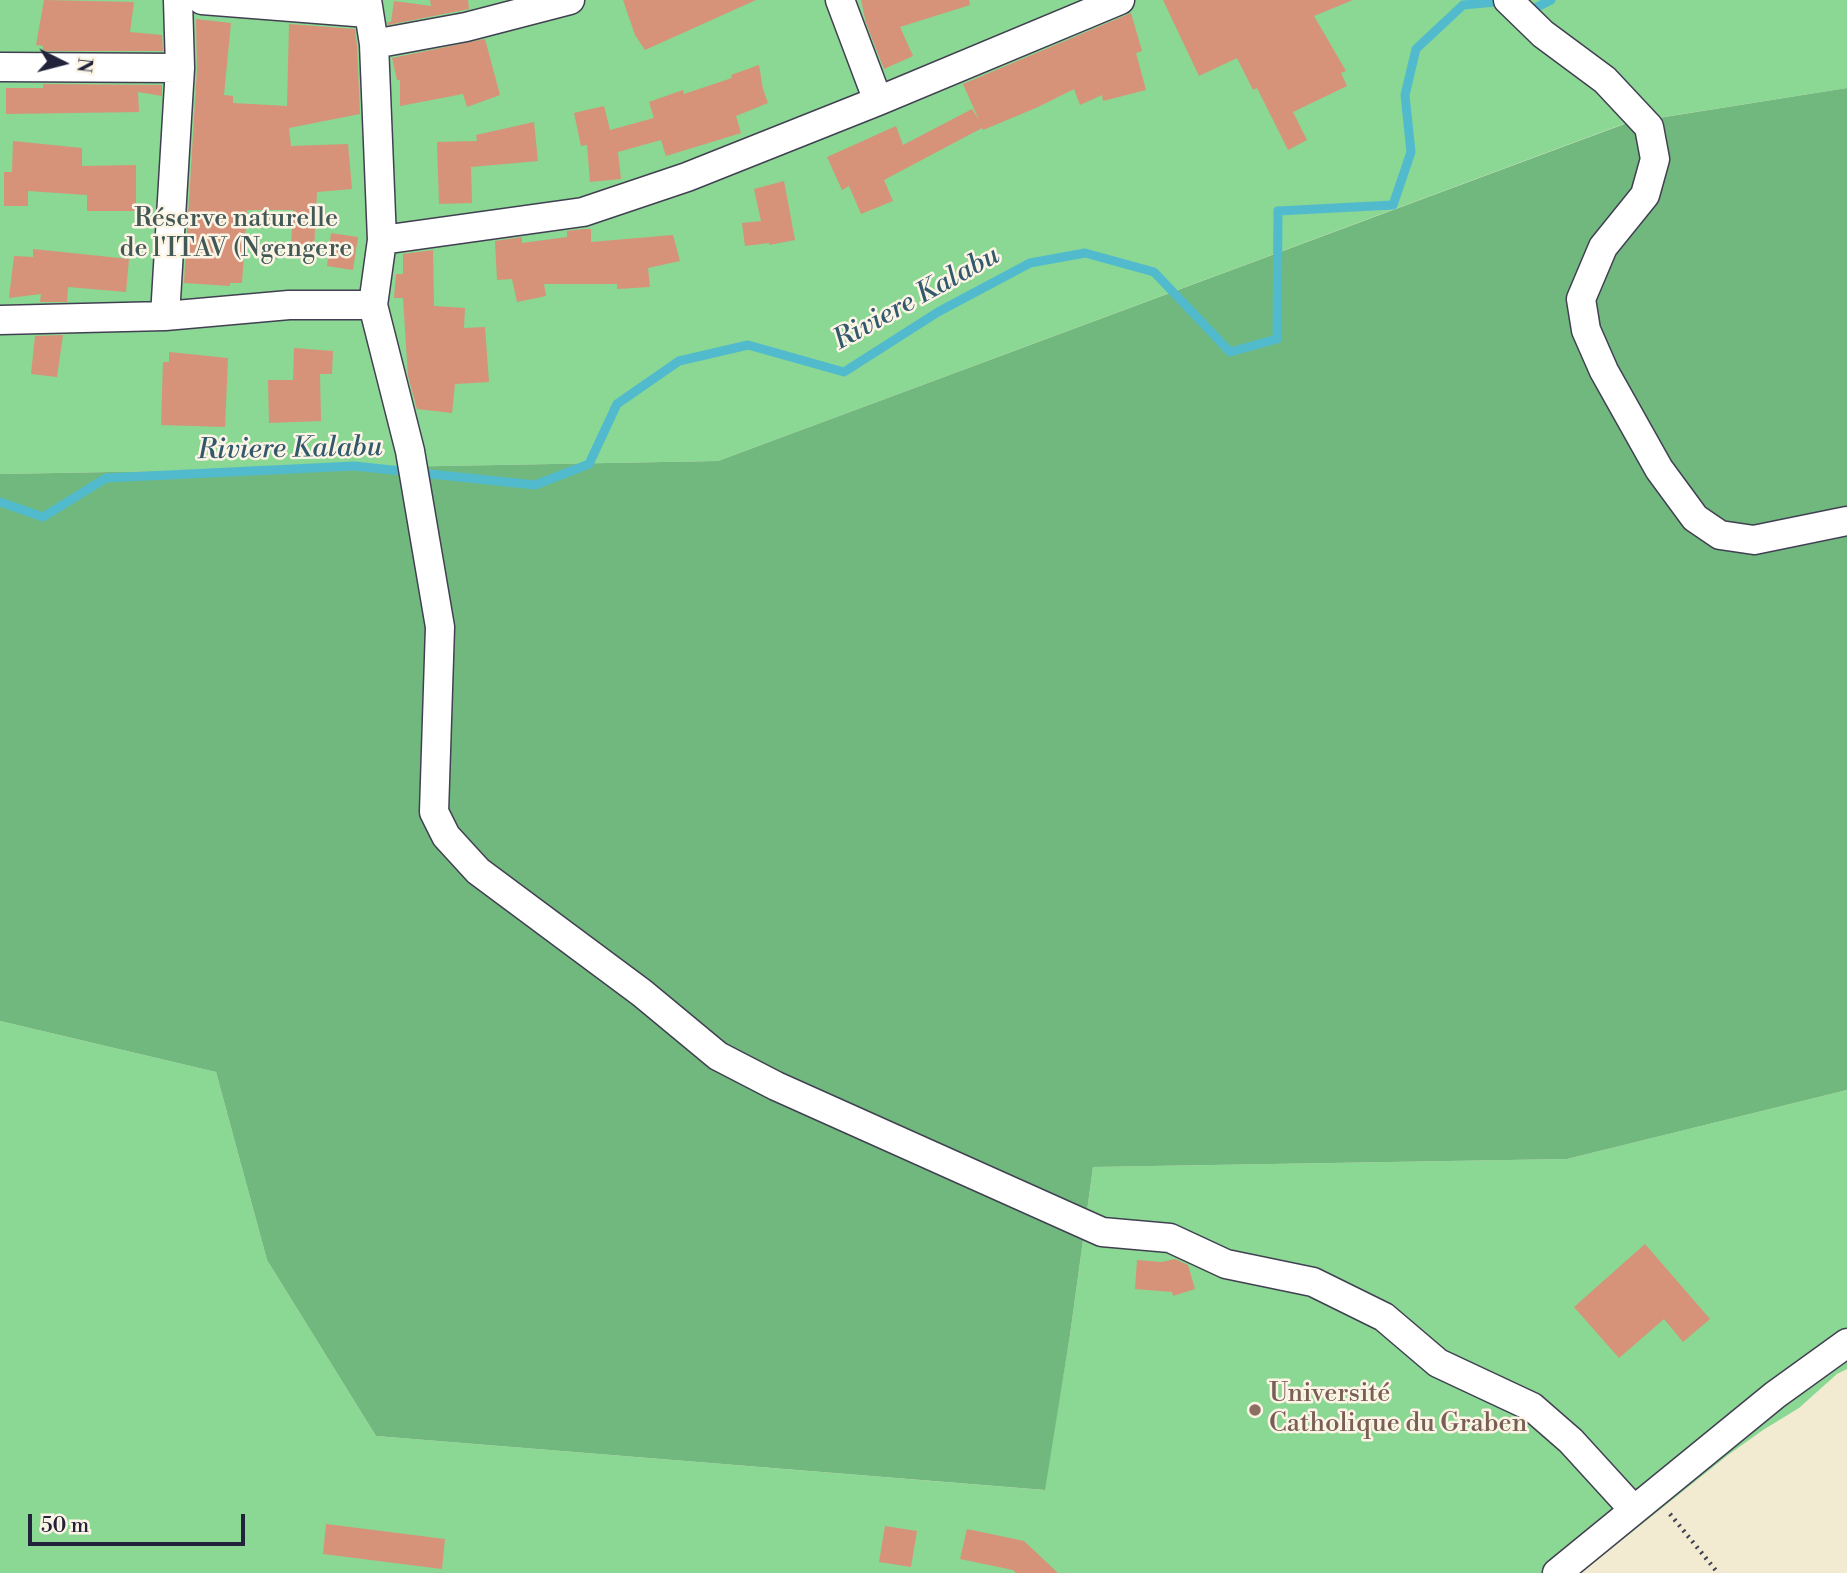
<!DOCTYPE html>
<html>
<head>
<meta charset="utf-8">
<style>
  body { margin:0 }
  #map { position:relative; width:1847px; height:1573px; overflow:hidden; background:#f2ebd2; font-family:"Libre Bodoni",serif }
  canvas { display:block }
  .north { position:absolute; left:28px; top:28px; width:70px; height:70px; -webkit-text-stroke:5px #fcf5e5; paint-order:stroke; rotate:96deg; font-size:19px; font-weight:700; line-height:28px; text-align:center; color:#22223b }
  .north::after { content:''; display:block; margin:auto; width:24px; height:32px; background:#22223b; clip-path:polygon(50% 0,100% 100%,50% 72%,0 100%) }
  .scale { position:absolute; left:28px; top:1514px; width:217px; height:32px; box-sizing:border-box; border:4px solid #22223b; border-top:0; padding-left:9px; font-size:21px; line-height:24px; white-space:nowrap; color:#22223b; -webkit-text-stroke:5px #fcf5e5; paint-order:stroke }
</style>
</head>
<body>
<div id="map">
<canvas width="1847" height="1573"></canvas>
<div class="north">N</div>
<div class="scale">50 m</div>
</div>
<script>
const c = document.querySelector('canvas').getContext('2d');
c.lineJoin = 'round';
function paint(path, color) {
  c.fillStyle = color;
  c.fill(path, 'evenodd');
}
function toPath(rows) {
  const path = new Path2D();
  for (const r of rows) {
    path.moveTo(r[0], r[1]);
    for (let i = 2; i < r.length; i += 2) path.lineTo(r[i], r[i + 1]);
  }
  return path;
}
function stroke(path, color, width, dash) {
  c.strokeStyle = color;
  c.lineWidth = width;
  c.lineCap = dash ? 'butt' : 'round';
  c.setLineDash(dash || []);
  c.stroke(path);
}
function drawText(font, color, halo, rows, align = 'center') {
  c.font = font + ' "Libre Bodoni",serif';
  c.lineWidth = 5;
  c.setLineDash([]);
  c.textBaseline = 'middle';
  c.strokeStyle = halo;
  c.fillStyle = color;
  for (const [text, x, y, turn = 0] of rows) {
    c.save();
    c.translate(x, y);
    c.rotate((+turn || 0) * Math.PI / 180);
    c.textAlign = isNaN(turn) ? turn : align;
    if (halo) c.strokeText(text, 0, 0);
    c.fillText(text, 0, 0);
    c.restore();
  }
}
const green = toPath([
  [0,0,1847,0,1847,88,1626,123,718,461,0,474],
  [0,1021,216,1072,267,1260,376,1436,1044,1490,1070,1335,1093,1167,1567,1159,1847,1090,1847,1369,1837,1374,1799,1408,1763,1430,1728,1455,1581,1573,0,1573]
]);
const forest = toPath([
  [1847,88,1847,1090,1567,1159,1093,1167,1070,1335,1045,1490,376,1436,267,1260,216,1072,0,1021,0,474,718,461,1627,123]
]);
const stream = toPath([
  [1528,5,1531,10,1551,0],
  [0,502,43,517,106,478,354,466,535,485,589,464,617,404,679,361,748,345,844,372,938,312,1030,263,1085,253,1154,272,1230,352,1277,339,1278,211,1393,205,1411,152,1405,95,1416,49,1463,5,1506,1]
]);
const building = toPath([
  [44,0,134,2,130,32,162,35,163,51,43,51,43,46,36,45],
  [430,0,468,0,469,9,388,25,387,22,391,22,394,1,431,6],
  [623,0,756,0,645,50,635,35],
  [861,0,969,0,970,5,900,27,913,56,884,69,866,23],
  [1163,0,1353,0,1314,16,1346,71,1341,73,1347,86,1293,112,1307,140,1288,150,1257,88,1253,90,1237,58,1199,76],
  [1131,13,1142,51,1136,53,1146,90,1103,101,1102,95,1080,105,1074,89,1038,107,983,130,982,128,884,180,893,201,861,214,849,186,842,190,827,157,896,126,903,145,972,109,979,120,963,84],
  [196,19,231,23,224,95,233,96,233,103,287,106,289,24,355,29,357,46,360,114,289,128,291,146,348,144,352,189,317,192,314,249,291,248,293,210,247,210,242,283,230,283,230,286,184,283,197,69],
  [485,39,500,95,467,107,463,94,400,106,400,80,397,80,392,58],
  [759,65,763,89,768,103,736,116,741,133,666,156,661,140,618,152,621,179,590,182,587,145,581,146,574,113,604,106,610,130,654,118,649,102,683,90,684,94,732,78,731,75],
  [43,84,162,85,162,96,138,92,139,112,6,114,6,88,43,88],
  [534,122,538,161,471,167,472,203,439,204,437,142,477,141,476,135],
  [13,141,82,148,82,166,136,165,136,211,87,211,87,195,28,191,28,206,4,206,4,172,12,172],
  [784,181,795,240,769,245,769,243,745,246,742,223,761,221,754,189],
  [583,229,591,229,591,242,673,235,680,261,648,268,650,287,617,289,617,284,544,284,546,296,517,302,512,279,497,280,495,241,522,237,522,243,567,237,567,231],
  [331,233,358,237,353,270,327,266],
  [33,249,129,259,126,292,68,287,67,302,40,302,41,294,9,298,14,256,33,257],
  [433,250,434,306,465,308,464,328,485,327,489,382,455,384,452,413,417,409,408,376,403,298,394,298,396,274,403,274,403,254],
  [63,335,57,377,31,374,35,336],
  [294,348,333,351,332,374,320,374,321,421,269,423,268,380,293,380],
  [169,352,228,358,225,427,161,425,163,362,169,362],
  [1645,1244,1710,1319,1683,1342,1664,1319,1619,1358,1574,1307],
  [1175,1259,1188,1265,1195,1289,1173,1296,1172,1292,1135,1289,1137,1260,1162,1262],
  [326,1524,445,1539,442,1569,323,1554],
  [885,1526,917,1531,911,1567,879,1562],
  [967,1529,1024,1541,1058,1573,1016,1573,1013,1570,960,1559]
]);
const path = toPath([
  [1670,1514,1718,1573]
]);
const minor = toPath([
  [202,0,368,13],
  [367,0,374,44,382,240,373,305,410,451,440,627,434,812,446,836,478,871,642,993,718,1056,776,1086,1102,1232,1170,1238,1226,1264,1313,1282,1384,1317,1438,1363,1532,1407,1571,1441,1634,1510],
  [840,0,878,101],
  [1508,0,1543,34,1605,80,1649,127,1655,159,1645,195,1603,247,1581,299,1586,330,1604,371,1659,469,1695,518,1720,535,1754,540,1847,521],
  [374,44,466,27,570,0],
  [0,67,180,68],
  [382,240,583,212,687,177,878,101,1120,0],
  [165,316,180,68,178,0],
  [0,320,165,316,289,305,373,305],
  [1557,1573,1775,1395,1847,1343]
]);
const markers = [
  [1255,1410,7,"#8d6e63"]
];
const parkNames = [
  ["Réserve naturelle",236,220],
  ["de l'ITAV (Ngengere",236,250]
];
const educationNames = [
  ["Université",1269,1395],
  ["Catholique du Graben",1269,1425]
];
const waterNames = [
  ["Riviere Kalabu",917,299,-29],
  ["Riviere Kalabu",290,450,-1]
];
paint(green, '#8bd794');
paint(forest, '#70b87e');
stroke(stream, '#51bbcd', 9);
paint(building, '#d7927a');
stroke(minor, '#414052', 31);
stroke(path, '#414052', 4.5, [2, 5]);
stroke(minor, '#fff', 28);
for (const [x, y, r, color] of markers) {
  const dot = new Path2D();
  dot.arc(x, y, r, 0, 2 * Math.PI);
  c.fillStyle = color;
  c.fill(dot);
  stroke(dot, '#fcf5e5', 2.5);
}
drawText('26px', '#425856', '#fcf5e5', parkNames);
drawText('26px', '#785e54', '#fcf5e5', educationNames, 'left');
drawText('italic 28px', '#32586e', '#fcf5e5', waterNames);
</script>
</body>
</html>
